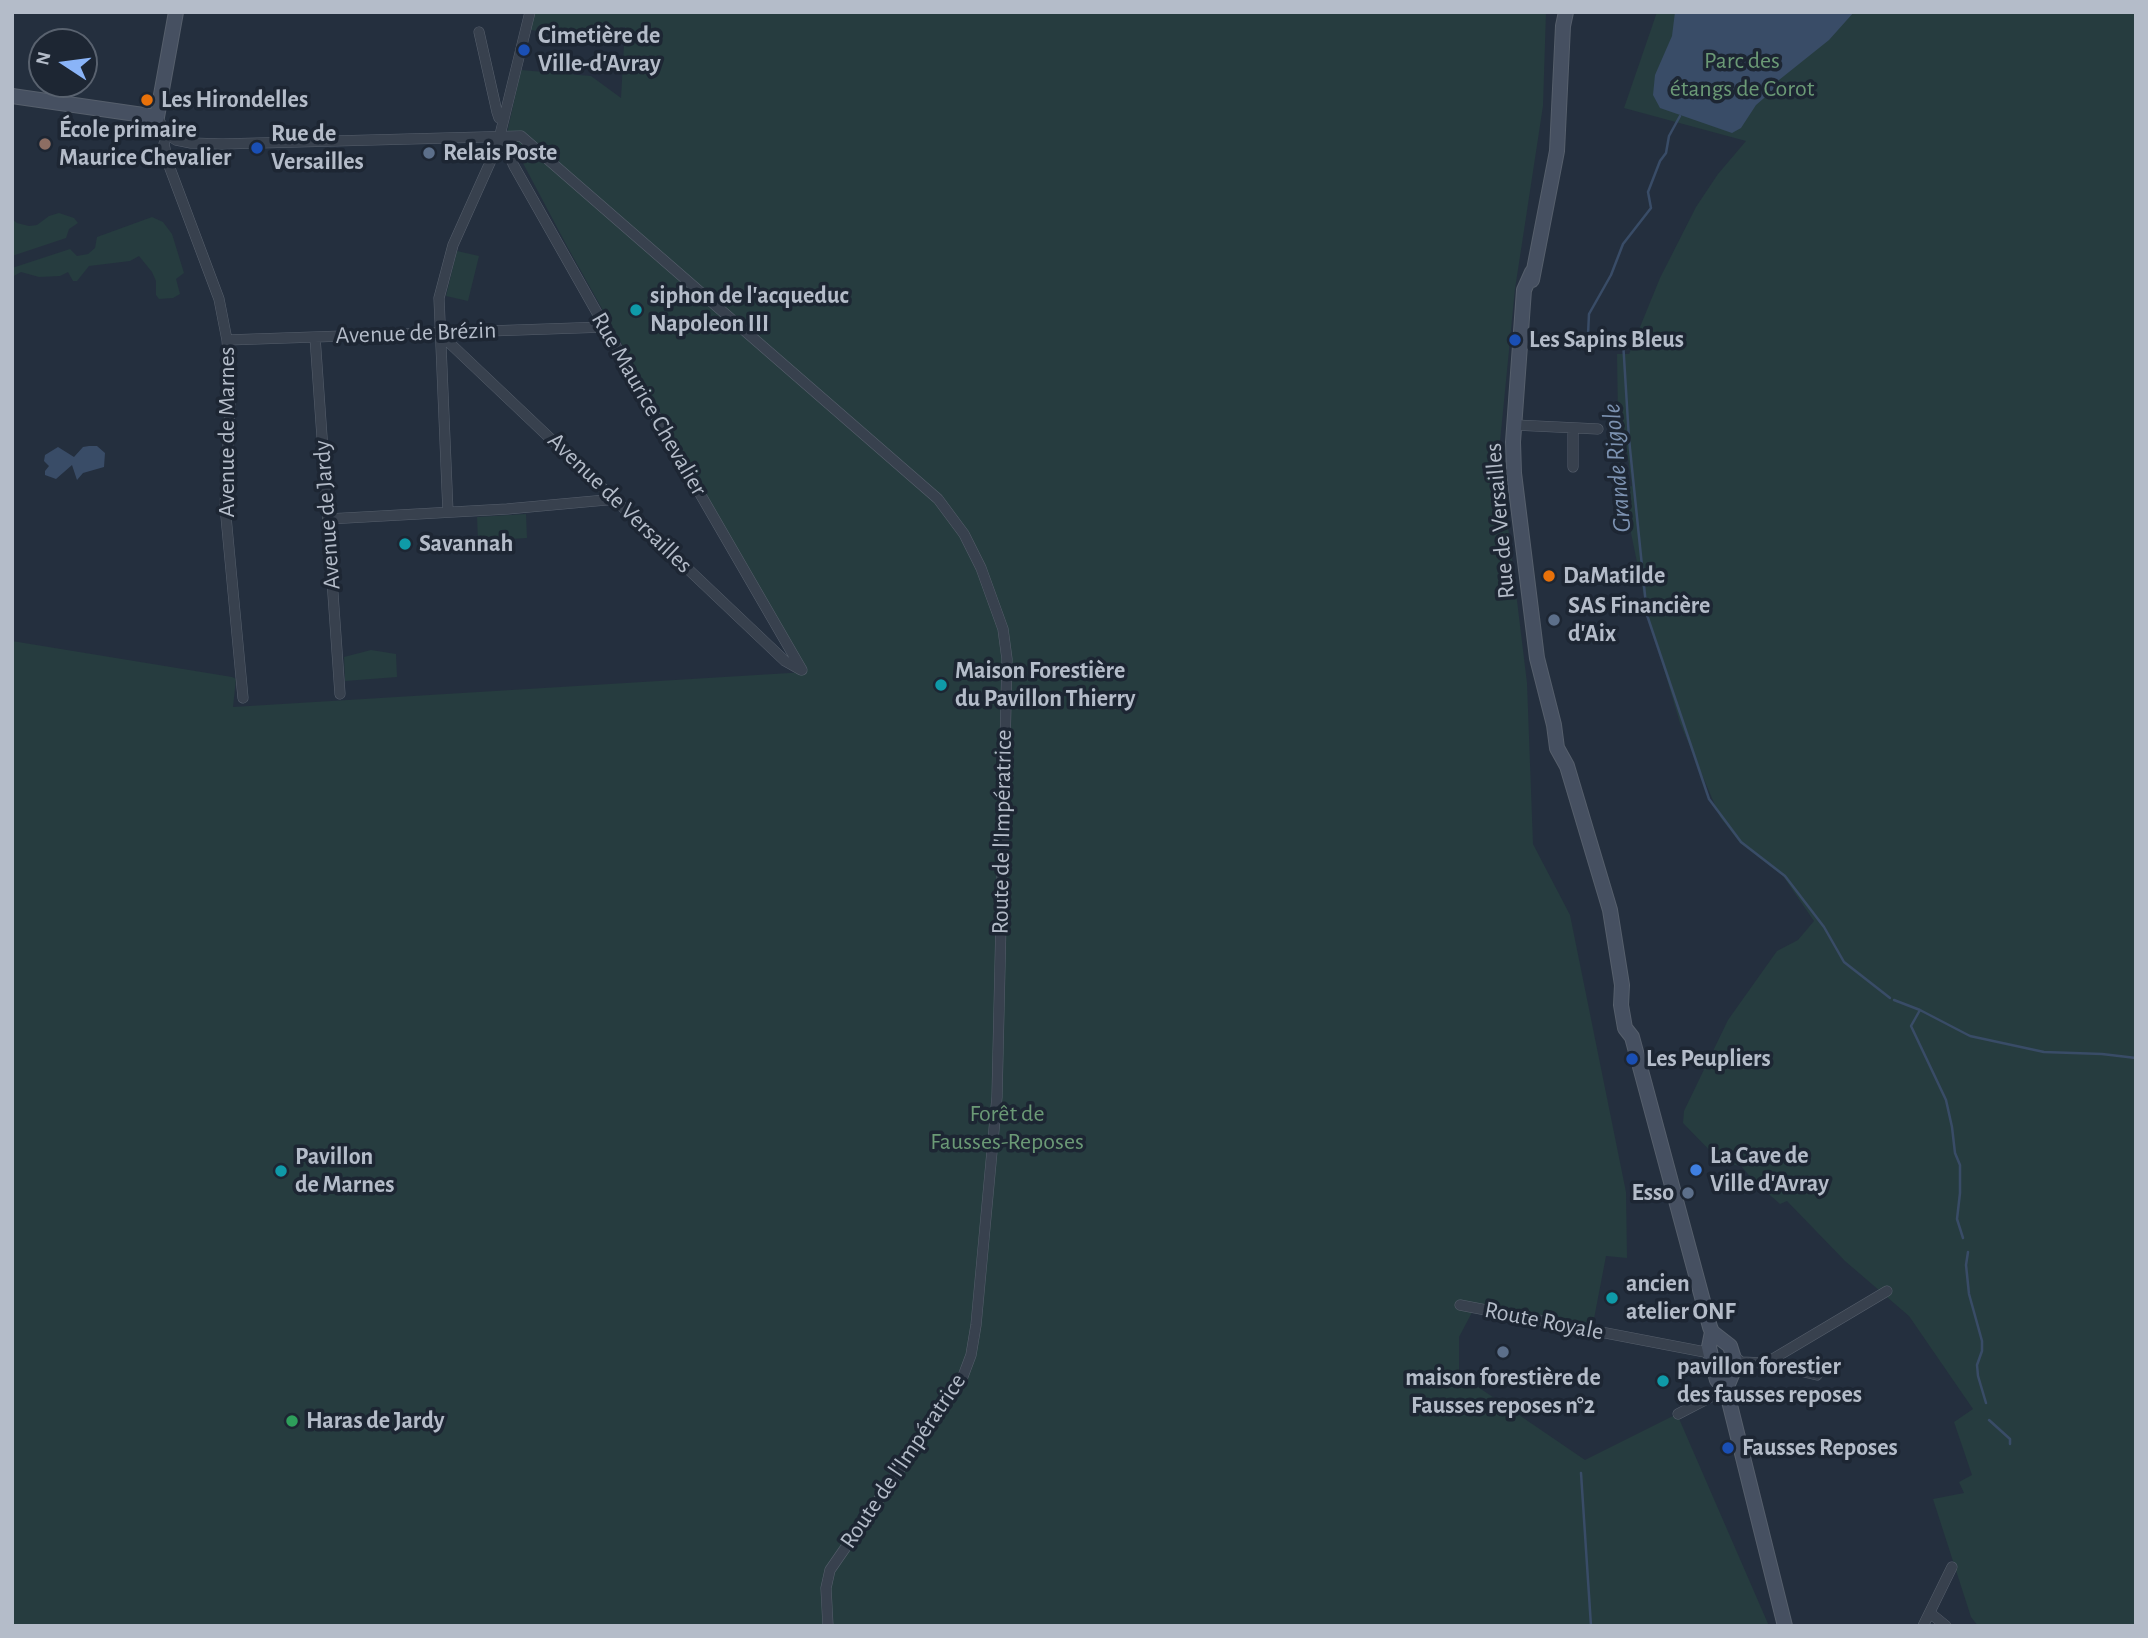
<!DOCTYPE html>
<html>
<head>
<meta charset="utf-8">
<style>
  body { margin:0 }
  #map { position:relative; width:2148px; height:1638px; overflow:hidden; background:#242f3e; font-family:"Alegreya Sans",sans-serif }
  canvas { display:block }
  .frame { position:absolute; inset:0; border:14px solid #b4bcc9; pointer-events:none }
  .north { position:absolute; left:28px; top:28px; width:70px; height:70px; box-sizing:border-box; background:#1d2633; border:2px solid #59626f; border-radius:50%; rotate:283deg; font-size:19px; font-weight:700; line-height:28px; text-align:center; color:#b4bcc9 }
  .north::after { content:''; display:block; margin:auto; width:24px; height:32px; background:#8ab4f8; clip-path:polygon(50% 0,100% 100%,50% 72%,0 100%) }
</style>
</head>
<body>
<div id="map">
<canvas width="2148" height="1638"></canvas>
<div class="frame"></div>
<div class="north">N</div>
</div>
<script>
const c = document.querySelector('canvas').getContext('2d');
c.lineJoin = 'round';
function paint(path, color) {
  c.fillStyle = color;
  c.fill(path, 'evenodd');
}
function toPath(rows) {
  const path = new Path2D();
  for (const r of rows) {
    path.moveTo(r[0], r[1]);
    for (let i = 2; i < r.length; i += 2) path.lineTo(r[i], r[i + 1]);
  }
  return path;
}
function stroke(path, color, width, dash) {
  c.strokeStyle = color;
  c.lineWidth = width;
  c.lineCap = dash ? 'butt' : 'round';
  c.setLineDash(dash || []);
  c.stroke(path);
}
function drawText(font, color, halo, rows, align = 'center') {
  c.font = font + ' "Alegreya Sans",sans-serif';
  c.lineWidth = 7;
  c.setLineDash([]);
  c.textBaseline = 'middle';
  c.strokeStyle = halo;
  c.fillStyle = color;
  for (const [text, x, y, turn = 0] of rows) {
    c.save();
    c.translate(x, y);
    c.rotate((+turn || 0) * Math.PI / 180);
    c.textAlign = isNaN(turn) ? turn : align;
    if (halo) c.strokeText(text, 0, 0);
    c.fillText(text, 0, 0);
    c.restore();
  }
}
const green = toPath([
  [535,12,1546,12,1543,106,1515,289,1499,452,1527,683,1533,844,1570,915,1626,1192,1627,1258,1606,1256,1593,1324,1477,1303,1459,1337,1459,1374,1585,1460,1677,1414,1769,1626,12,1626,12,641,232,677,236,679,233,707,806,672,568,248,507,133,521,70,591,76,621,98,625,27,581,36,530,30],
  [1657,12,2136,12,2136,1626,1978,1626,1971,1617,1933,1499,1964,1493,1959,1482,1972,1475,1954,1422,1973,1409,1909,1316,1845,1261,1787,1201,1780,1204,1754,1181,1741,1166,1722,1163,1683,1123,1684,1111,1728,1020,1777,951,1798,940,1814,921,1783,876,1740,843,1720,817,1680,723,1648,616,1622,489,1632,486,1626,444,1618,419,1617,354,1629,354,1660,278,1696,207,1718,174,1746,141,1624,108],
  [59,213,74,218,78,223,69,229,66,238,12,256,12,219,17,223,29,226,37,225,49,216],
  [152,217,163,222,172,234,184,273,176,279,180,294,173,298,159,299,156,295,156,281,152,272,139,256,130,261,89,266,77,281,73,281,68,272,60,276,39,277,21,272,12,277,12,268,70,249,77,256,88,254,95,248,97,237],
  [457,251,479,256,468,301,446,296],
  [526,514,527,538,478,541,477,517],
  [371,650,396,654,397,677,345,681,344,657]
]);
const water = toPath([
  [1675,12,1854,12,1829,40,1779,80,1771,92,1756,105,1741,128,1732,133,1660,108,1653,95,1655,75,1672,36],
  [89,446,97,446,105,453,104,467,83,473,77,480,72,465,56,479,45,475,45,471,49,466,44,461,45,455,58,447,74,457,83,447]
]);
const stream = toPath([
  [1680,116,1669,136,1666,153,1660,161,1648,192,1651,208,1623,244,1611,275,1589,314,1588,335,1623,341,1629,439,1647,615,1709,799,1741,842,1785,876,1824,927,1844,962,1890,998],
  [1894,1000,1920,1010,1970,1036,2044,1052,2102,1054,2136,1058],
  [1920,1010,1911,1026,1946,1100,1952,1127,1955,1153,1960,1165,1960,1193,1957,1219,1963,1238],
  [1968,1252,1966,1265,1969,1294,1982,1341,1982,1351,1977,1365,1978,1376,1986,1403],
  [1989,1420,2010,1439,2010,1444],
  [1581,1473,1591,1626]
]);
const street = toPath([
  [479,32,497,112,499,118,504,119],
  [157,117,167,134,176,140,191,143,222,144,521,136,938,499,964,534,981,568,1003,629,1007,659,997,1097,976,1325,971,1355,962,1379,830,1570,826,1588,828,1626],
  [167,134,164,144,168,163,219,299,227,340,231,386,225,506,243,698],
  [501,137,514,166,669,440,802,670],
  [439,333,785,661,801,670],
  [315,337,340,694],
  [227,340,605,327],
  [1515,425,1598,429],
  [1573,428,1573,467],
  [448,512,439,298,453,245,497,147,530,12],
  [328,519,507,509,617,499],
  [1460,1305,1710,1353],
  [1734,1356,1741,1362,1766,1363,1817,1375],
  [1766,1363,1887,1291],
  [1678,1414,1726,1389],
  [1930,1613,1946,1626],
  [1923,1626,1952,1567]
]);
const secondary = toPath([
  [12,96,157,117,176,12],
  [1532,272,1524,290,1513,442,1514,473,1537,658,1554,725,1557,748,1567,766,1610,910,1622,985,1621,1005,1625,1028,1632,1037,1710,1327,1712,1332,1730,1346,1736,1365,1726,1389,1785,1626],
  [1532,280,1557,151,1563,26,1566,12],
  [1712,1332,1709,1347,1715,1373,1717,1380,1726,1389]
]);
const markers = [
  [524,50,7,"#1a4fb4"],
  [147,100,7,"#e8710a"],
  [45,144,7,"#8d6e63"],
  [257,148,7,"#1a4fb4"],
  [429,153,7,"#5c6f8a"],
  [636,310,7,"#0f9aa8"],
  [1515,340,7,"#1a4fb4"],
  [405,544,7,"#0f9aa8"],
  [1549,576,7,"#e8710a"],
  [1554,620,7,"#5c6f8a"],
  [941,685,7,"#0f9aa8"],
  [1632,1059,7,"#1a4fb4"],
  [1696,1170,7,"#3f7fe0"],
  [281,1171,7,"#0f9aa8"],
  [1688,1193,7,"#5c6f8a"],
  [1612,1298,7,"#0f9aa8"],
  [1503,1352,7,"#5c6f8a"],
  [1663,1381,7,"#0f9aa8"],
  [292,1421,7,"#2e9e5b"],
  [1728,1448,7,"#1a4fb4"]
];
const poiNames = [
  ["Cimetière de",538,36],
  ["Ville-d'Avray",538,64],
  ["Les Hirondelles",161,100],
  ["École primaire",59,130],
  ["Maurice Chevalier",59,158],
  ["Rue de",271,134],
  ["Versailles",271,162],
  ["Relais Poste",443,153],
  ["siphon de l'acqueduc",650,296],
  ["Napoleon III",650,324],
  ["Les Sapins Bleus",1529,340],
  ["Savannah",419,544],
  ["DaMatilde",1563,576],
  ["SAS Financière",1568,606],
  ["d'Aix",1568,634],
  ["Maison Forestière",955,671],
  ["du Pavillon Thierry",955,699],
  ["Les Peupliers",1646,1059],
  ["La Cave de",1710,1156],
  ["Ville d'Avray",1710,1184],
  ["Pavillon",295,1157],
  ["de Marnes",295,1185],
  ["Esso",1674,1193,"right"],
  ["ancien",1626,1284],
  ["atelier ONF",1626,1312],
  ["pavillon forestier",1677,1367],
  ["des fausses reposes",1677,1395],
  ["maison forestière de",1503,1378,"center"],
  ["Fausses reposes n°2",1503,1406,"center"],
  ["Haras de Jardy",306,1421],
  ["Fausses Reposes",1742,1448]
];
const parkNames = [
  ["Parc des",1742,61],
  ["étangs de Corot",1742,89],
  ["Forêt de",1007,1114],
  ["Fausses-Reposes",1007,1142]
];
const streetNames = [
  ["Avenue de Brézin",416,333,-2],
  ["Rue Maurice Chevalier",649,404,60],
  ["Avenue de Marnes",227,432,-90],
  ["Avenue de Versailles",620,503,44],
  ["Avenue de Jardy",327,515,-94],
  ["Rue de Versailles",1500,521,-95],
  ["Route de l'Impératrice",1002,832,-89],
  ["Route Royale",1544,1321,11],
  ["Route de l'Impératrice",903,1461,-56]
];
const waterNames = [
  ["Grande Rigole",1617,468,-95]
];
paint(green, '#263c3f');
paint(water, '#394c67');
stroke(stream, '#394c67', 2.5);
stroke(street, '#565f6c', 11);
stroke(secondary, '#565f6c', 16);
stroke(street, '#38414e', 10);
stroke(secondary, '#465061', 14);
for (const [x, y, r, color] of markers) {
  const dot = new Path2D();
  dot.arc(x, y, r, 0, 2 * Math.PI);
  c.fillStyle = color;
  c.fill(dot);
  stroke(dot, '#1d2633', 2.5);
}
drawText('bold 24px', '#b4bcc9', '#1d2633', poiNames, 'left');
drawText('24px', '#6b9a76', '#1d2633', parkNames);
drawText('24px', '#b4bcc9', '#1d2633', streetNames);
drawText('italic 26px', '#7c92b1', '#1d2633', waterNames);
</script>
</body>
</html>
